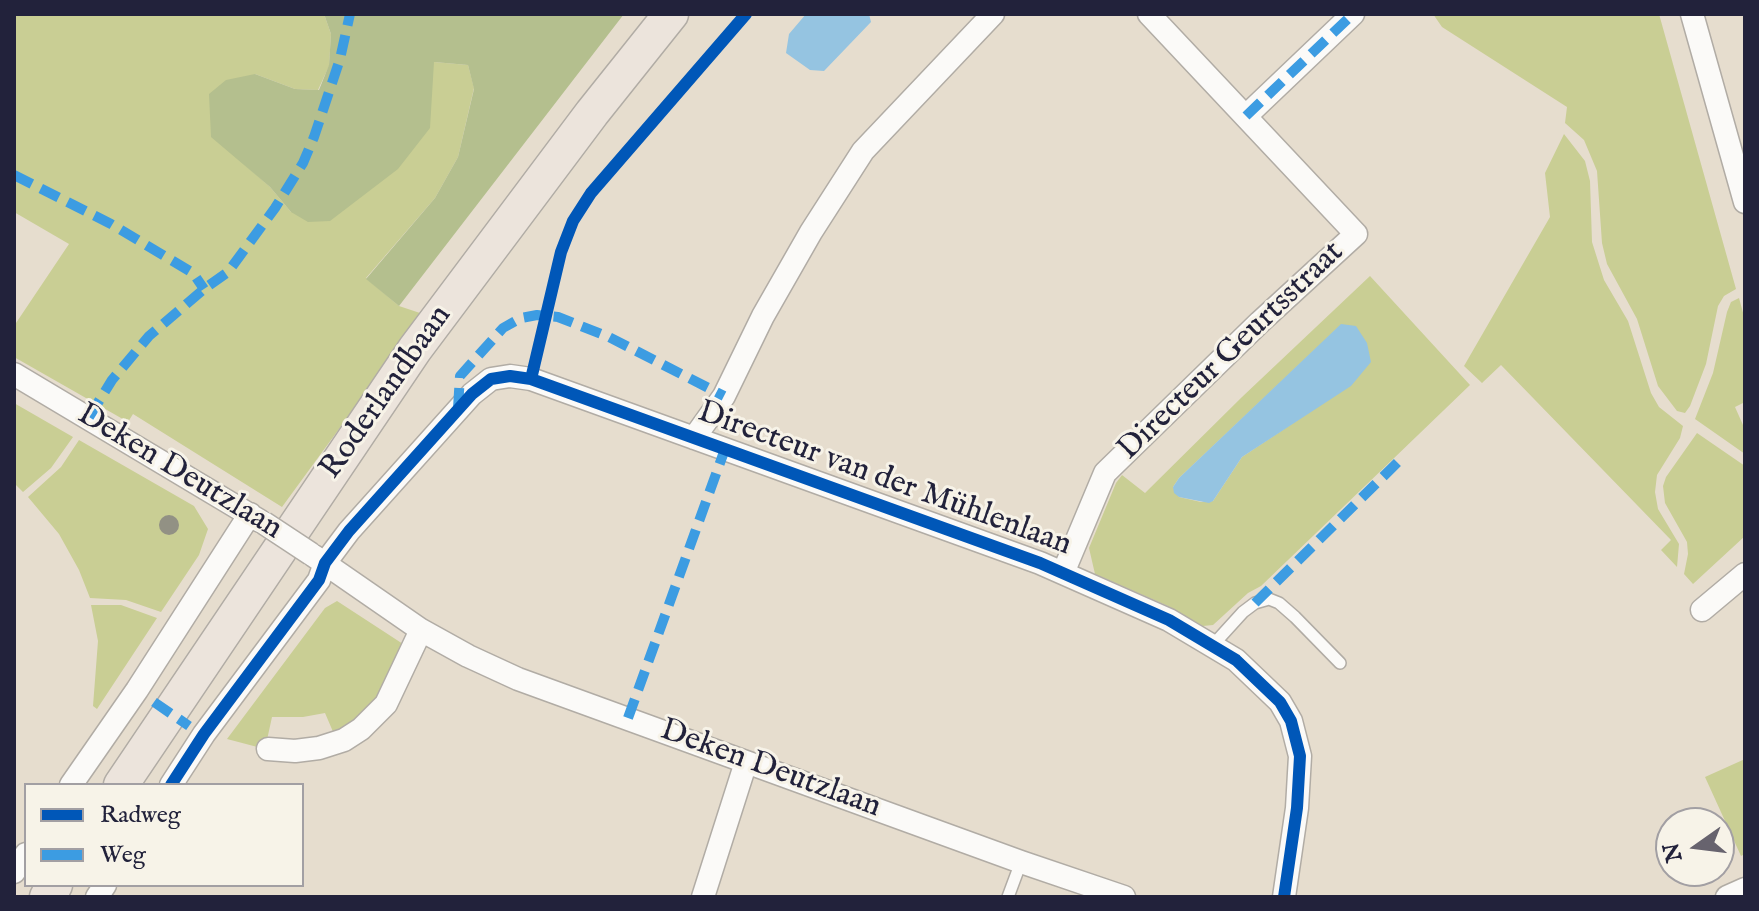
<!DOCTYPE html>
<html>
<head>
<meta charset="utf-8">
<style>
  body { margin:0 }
  #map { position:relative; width:1759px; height:911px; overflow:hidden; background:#e6ddce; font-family:"IM FELL English",serif }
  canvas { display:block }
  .frame { position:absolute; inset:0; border:16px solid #22223b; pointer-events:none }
  .legend { position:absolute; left:24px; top:783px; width:280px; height:104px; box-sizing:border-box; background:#f7f3e8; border:2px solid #a29fa3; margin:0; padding:10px 14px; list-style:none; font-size:24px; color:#22223b }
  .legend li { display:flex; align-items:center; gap:16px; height:40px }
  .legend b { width:40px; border:2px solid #a29fa3 }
  .north { position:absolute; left:1655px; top:807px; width:80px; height:80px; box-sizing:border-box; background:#f7f3e8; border:2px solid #a29fa3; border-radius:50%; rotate:256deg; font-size:22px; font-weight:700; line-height:32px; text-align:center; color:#22223b }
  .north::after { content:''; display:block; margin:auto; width:28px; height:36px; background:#67636e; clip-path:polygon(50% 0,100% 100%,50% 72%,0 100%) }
</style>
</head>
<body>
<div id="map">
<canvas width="1759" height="911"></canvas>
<div class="frame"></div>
<ul class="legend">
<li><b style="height:10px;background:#0057b8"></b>Radweg</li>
<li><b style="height:10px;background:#3c9ce2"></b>Weg</li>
</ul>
<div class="north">N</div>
</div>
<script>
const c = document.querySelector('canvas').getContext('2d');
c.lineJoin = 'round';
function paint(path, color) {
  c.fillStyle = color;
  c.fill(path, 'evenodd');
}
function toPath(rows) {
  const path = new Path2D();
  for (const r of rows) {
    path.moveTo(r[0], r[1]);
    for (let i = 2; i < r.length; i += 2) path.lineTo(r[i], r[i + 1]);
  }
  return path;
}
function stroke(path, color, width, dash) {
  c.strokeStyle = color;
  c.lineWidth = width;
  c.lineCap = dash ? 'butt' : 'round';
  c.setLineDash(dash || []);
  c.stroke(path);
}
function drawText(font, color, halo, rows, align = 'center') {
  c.font = font + ' "IM FELL English",serif';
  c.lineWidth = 6;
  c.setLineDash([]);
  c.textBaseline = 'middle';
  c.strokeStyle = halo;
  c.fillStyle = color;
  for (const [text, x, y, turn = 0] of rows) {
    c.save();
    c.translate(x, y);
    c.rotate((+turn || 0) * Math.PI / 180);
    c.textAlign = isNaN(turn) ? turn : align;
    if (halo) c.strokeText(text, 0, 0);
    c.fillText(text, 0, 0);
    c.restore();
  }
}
const green = toPath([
  [14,14,324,14,331,34,329,66,318,90,295,89,255,74,243,163,270,187,291,212,434,62,468,65,474,88,458,157,435,198,366,278,399,306,423,314,282,507,133,414,128,422,14,357,14,326,69,244,14,212],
  [1433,14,1659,14,1736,289,1724,296,1718,306,1706,364,1690,406,1685,413,1677,411,1658,386,1637,319,1607,264,1602,243,1597,171,1584,140,1565,123,1567,107,1442,27],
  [1564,134,1585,161,1590,181,1592,242,1604,280,1628,321,1651,393,1659,407,1683,426,1680,438,1657,475,1655,492,1658,509,1679,544,1677,567,1661,550,1671,540,1501,365,1482,383,1464,366,1550,217,1545,173],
  [1370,276,1470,385,1261,586,1248,593,1213,625,1203,626,1168,606,1095,574,1089,548,1116,483,1122,475,1145,493,1242,397],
  [1341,325,1293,423,1242,457,1213,501,1201,502,1179,497,1173,487,1179,478],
  [1739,298,1745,320,1745,402,1735,407,1743,425,1745,424,1745,454,1695,419,1713,373,1727,312,1731,302],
  [14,403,73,437,51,468,23,492,14,483],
  [1697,433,1745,466,1745,536,1693,584,1684,574,1688,554,1687,542,1665,503,1663,486,1666,477],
  [79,440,194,506,208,529,199,555,161,612,126,600,90,598,79,570,59,534,28,497,61,467],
  [337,601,403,644,393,670,368,714,334,734,325,713,303,717,272,717,265,749,227,739,325,608],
  [91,605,121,605,157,618,97,709,93,706,98,641],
  [1745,759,1745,854,1741,856,1705,777]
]);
const forest = toPath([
  [324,14,624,14,399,306,366,279,435,198,458,157,474,89,468,65,434,62,430,128,398,169,330,221,308,222,291,212,270,187,211,137,209,94,226,80,255,74,295,89,319,90,329,65,331,34]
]);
const water = toPath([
  [806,14,869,14,871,22,824,71,810,70,786,53,789,34],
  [1341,324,1356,326,1367,343,1371,362,1351,386,1242,457,1213,501,1209,503,1179,497,1174,493,1173,487,1179,478]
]);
const lane = toPath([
  [1213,645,1243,612,1255,603,1269,599,1279,603,1295,617,1340,663],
  [1008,897,1021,862]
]);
const street = toPath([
  [1692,14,1745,202],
  [1246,116,1353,14],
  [14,374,260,521],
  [694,438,724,396,763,316,811,232,863,151,993,14],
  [314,556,421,630,468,656,518,679,1021,862,1124,897],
  [1063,573,1105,473,1260,322,1356,234,1149,14],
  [1702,610,1745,574],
  [268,749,295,751,319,748,344,740,361,729,386,704,421,630],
  [71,785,137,690,250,514],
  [171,785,204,734,319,580,325,563,349,531,472,394,491,379,510,376,531,379,1040,563,1169,620,1236,660,1280,702,1291,721,1300,756,1297,808,1284,897],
  [14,872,26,854],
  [97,897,105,885],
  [703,897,746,762],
  [1727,897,1745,889]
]);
const primary = toPath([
  [121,785,415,349,592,113,671,14],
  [47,897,55,885]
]);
const streetBridge = toPath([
  [264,523,311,554]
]);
const quiet = toPath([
  [1246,116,1353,14],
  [14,175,111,224,193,273,204,289],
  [458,408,460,376,503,328,521,318,537,315,558,317,609,337,724,396],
  [89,417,112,380,149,336,204,289,228,272,275,208,303,163,314,137,340,59,350,14],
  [1255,603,1401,459],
  [154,702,189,726],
  [628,718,725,449]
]);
const cycleway = toPath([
  [531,379,561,252,573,221,591,193,746,14],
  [171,785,204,734,319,580,325,563,349,531,472,394,491,379,510,376,531,379,1040,563,1169,620,1236,660,1280,702,1291,721,1300,756,1297,808,1284,897]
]);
const trees = [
  [169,525]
];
const streetNames = [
  ["Directeur Geurtsstraat",1232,352,-44],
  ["Roderlandbaan",387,393,-55],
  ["Deken Deutzlaan",179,473,31],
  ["Directeur van der Mühlenlaan",884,480,20],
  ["Deken Deutzlaan",770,770,20]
];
paint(green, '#c9ce94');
paint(forest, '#b4bf8e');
paint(water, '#95c4e1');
stroke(lane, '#b1aca5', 14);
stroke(street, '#b1aca5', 25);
stroke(primary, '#b1aca5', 37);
stroke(lane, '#fbfaf8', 11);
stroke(street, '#fbfaf8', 22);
stroke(primary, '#ece4dc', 34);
stroke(streetBridge, '#b1aca5', 25, []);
stroke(streetBridge, '#fbfaf8', 22);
stroke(quiet, '#3c9ce2', 10, [20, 10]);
stroke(cycleway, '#0057b8', 12);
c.fillStyle = '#929184';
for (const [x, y] of trees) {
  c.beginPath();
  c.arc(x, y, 10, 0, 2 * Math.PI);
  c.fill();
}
drawText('32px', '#22223b', '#f7f3e8', streetNames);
</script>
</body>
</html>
